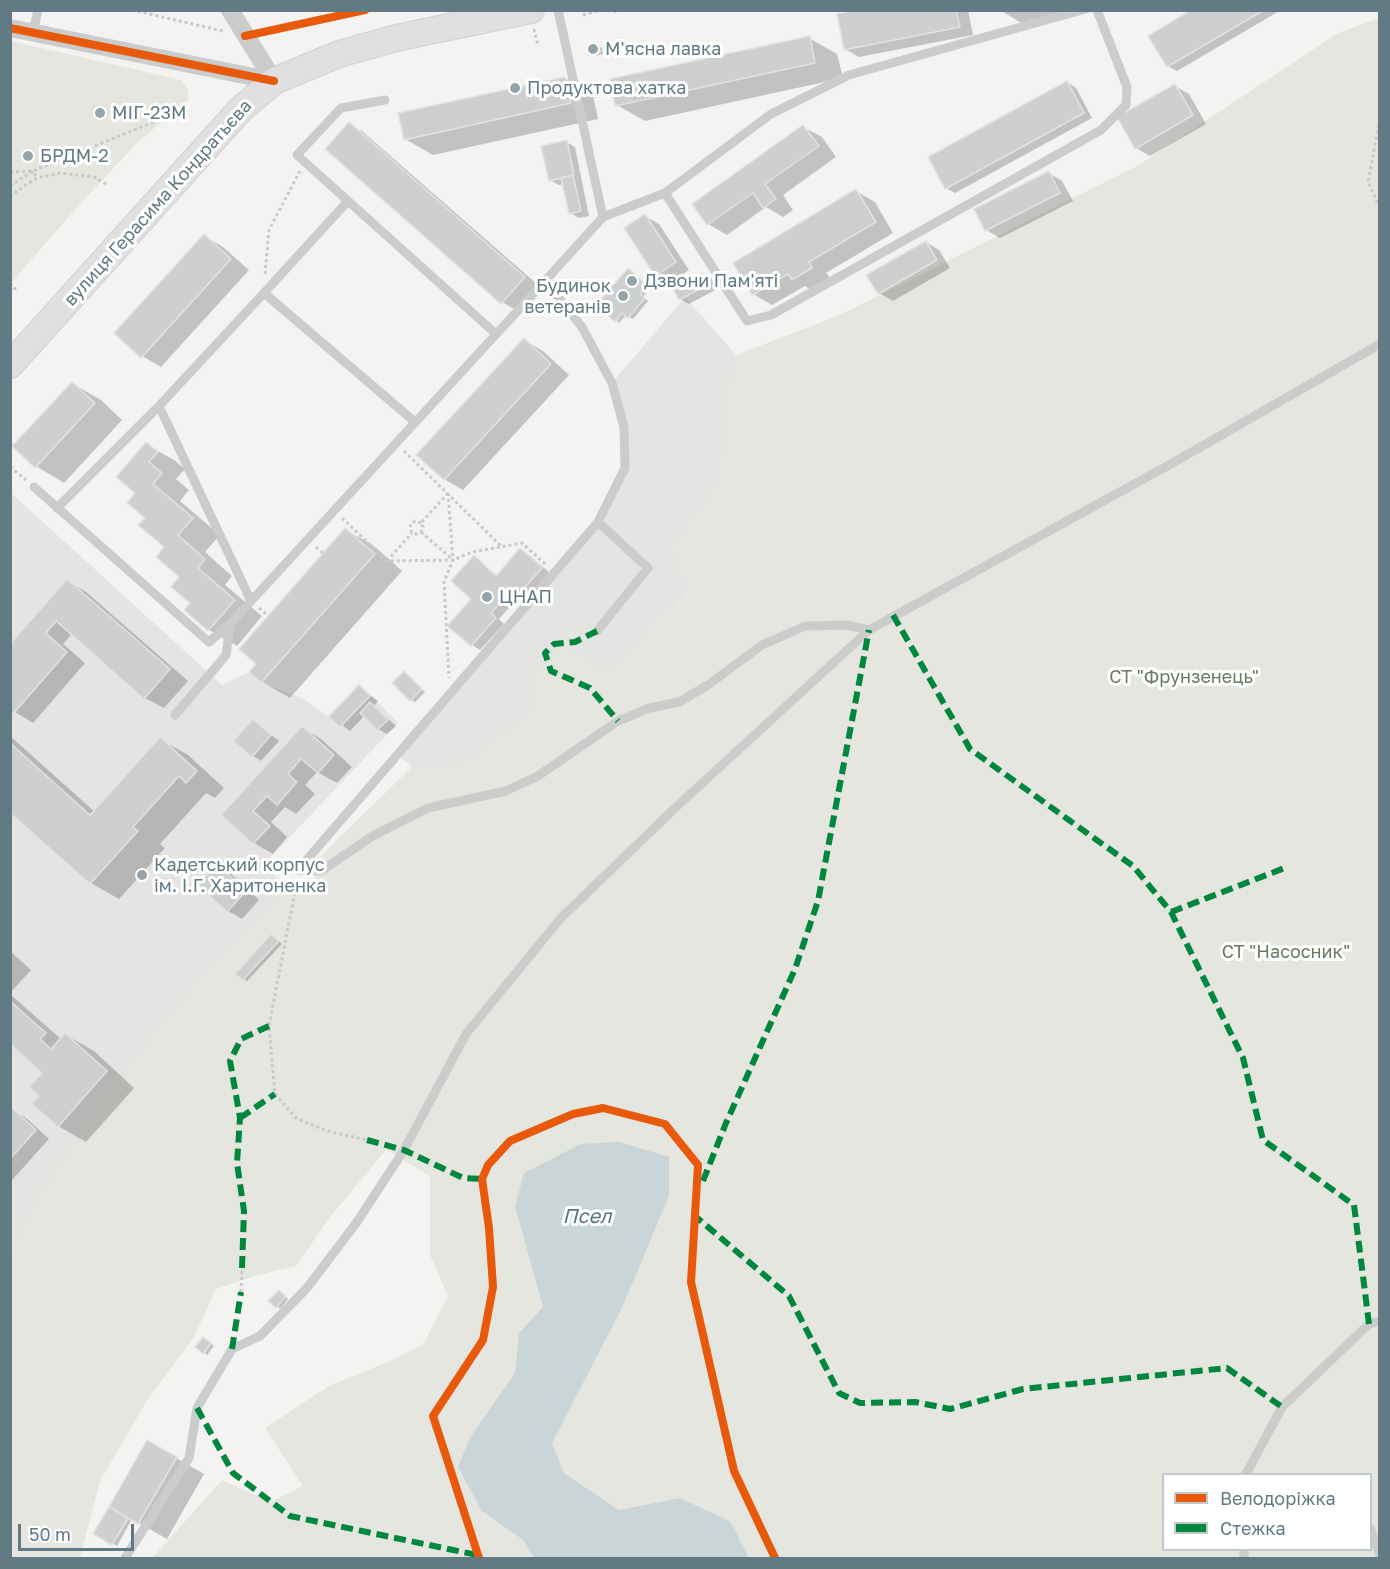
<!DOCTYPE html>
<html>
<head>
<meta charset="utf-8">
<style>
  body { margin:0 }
  #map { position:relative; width:1390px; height:1569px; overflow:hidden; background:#f4f3f1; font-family:"Golos Text",sans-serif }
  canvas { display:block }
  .frame { position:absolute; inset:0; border:12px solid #617a84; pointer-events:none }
  .legend { position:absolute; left:1162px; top:1473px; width:210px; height:78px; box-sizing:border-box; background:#fff; border:2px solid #c0cace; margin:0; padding:8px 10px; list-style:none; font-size:18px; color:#617a84 }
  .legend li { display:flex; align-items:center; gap:12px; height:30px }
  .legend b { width:30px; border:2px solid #c0cace }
  .scale { position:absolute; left:18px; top:1524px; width:116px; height:27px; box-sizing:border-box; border:3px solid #617a84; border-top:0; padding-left:8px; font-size:18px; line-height:21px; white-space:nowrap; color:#617a84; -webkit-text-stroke:4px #fff; paint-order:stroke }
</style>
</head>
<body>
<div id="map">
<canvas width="1390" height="1569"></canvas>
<div class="frame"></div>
<ul class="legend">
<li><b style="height:8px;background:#e8590c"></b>Велодоріжка</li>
<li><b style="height:8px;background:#00873e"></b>Стежка</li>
</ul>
<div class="scale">50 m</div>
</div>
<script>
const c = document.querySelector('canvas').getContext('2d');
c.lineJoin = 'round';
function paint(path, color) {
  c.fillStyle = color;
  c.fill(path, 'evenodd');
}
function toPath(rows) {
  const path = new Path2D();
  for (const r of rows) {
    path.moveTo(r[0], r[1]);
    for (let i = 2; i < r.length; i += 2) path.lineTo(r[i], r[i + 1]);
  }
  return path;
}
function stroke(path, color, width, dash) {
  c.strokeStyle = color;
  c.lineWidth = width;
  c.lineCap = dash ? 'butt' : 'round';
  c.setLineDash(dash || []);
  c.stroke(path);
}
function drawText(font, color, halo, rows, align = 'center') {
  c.font = font + ' "Golos Text",sans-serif';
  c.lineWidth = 6;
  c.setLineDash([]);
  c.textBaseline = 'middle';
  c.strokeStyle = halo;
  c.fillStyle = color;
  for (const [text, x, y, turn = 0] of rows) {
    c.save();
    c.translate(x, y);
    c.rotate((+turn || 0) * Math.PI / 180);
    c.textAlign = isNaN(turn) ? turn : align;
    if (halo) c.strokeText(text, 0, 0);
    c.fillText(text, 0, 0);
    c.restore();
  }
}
const built = toPath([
  [685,297,736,355,722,483,674,548,691,591,610,674,538,669,541,705,474,762,449,768,412,767,398,755,598,522,625,468,624,427,612,383],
  [11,493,222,685,249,672,261,683,302,698,328,716,359,683,398,723,263,865,291,890,215,964,123,1078,11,1258]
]);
const green = toPath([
  [1379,18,1379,1558,749,1558,730,1521,680,1498,619,1510,564,1473,552,1443,621,1310,515,1208,543,1307,519,1333,515,1373,471,1436,482,1511,523,1540,534,1558,152,1558,222,1480,271,1502,303,1486,265,1428,329,1386,390,1361,423,1345,448,1296,430,1255,430,1176,386,1150,330,1217,296,1266,258,1275,216,1289,194,1337,146,1402,100,1481,80,1558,11,1558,10,1258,45,1187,123,1078,215,964,291,890,315,878,310,866,412,767,449,768,474,762,541,705,538,669,561,645,610,674,691,592,674,548,722,483,736,355,840,315,1139,165,1338,33],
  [1164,1474,1370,1474,1370,1550,1164,1550],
  [11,41,181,80,188,89,188,100,138,142,79,205,11,283]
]);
const water = toPath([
  [619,1142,669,1157,669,1196,621,1310,552,1443,564,1473,619,1510,680,1498,730,1521,749,1558,534,1558,523,1540,482,1511,458,1467,471,1436,515,1373,519,1333,543,1307,515,1207,524,1173,581,1144]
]);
const shadow = toPath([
  [624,10,615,13,611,10],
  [864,10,968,10,973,35,859,57,845,49],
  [1000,10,1100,10,1028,27],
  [1194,10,1281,10,1177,71,1168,66],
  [809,38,837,54,843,78,645,121,617,105],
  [598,46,602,48,603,54,594,56,590,54],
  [565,78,593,95,598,119,433,155,405,139],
  [1067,82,1076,88,1092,118,955,193,946,188],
  [1175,86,1189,94,1206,124,1150,156,1136,148],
  [349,124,363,132,538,285,516,310,502,302],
  [803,127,822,137,836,157,783,195,793,210,783,217,766,207,727,235,708,224,694,204],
  [566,142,575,147,589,216,579,218,570,213,564,184,559,185,550,180],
  [1049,173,1062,181,1073,201,1000,238,986,230],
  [856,191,875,202,893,233,826,273,830,278,811,290,805,286,772,305,753,294,735,264],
  [645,216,659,224,689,270,670,282,656,274],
  [204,236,223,247,249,270,161,367,142,356],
  [926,242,939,250,950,268,893,301,879,293],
  [632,272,650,288,643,297,648,301,633,319,626,315,619,323,616,320],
  [703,274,712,279,717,289,689,304,680,299],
  [524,340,543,351,569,375,463,490,444,479],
  [73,384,101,400,122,420,64,483,36,466],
  [146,444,174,460,185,469,176,479,189,490,180,501,220,535,205,552,232,576,225,585,262,616,237,646,209,630,192,603,182,577,166,547,147,518,138,493],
  [346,530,374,546,402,571,290,698,262,682],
  [521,550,529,555,550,573,528,598,521,595,499,619,504,624,480,650,472,645,474,557,498,576],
  [68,581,86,592,188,681,164,708,145,698,72,634,63,644,85,663,33,723,10,709],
  [405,673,425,692,415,702,411,700],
  [359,687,378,701,374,706,396,726,387,734,378,729,365,715,350,731,331,717],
  [253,721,279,741,261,761,253,756],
  [303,728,321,739,352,767,337,783,317,772,305,785,315,794,296,814,285,807,271,822,287,837,273,854,254,843,223,815],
  [10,736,95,812,160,739,188,755,224,788,215,798,206,793,160,844,165,848,119,899,91,883,10,811],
  [218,866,231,874,259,900,242,919,228,911,200,885],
  [276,938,282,944,247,981,244,979],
  [10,951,31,970,10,993],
  [10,994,62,1040,66,1035,94,1051,134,1088,86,1142,58,1126,41,1095,44,1073,10,1042],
  [12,1110,26,1118,49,1139,12,1180,10,1179,10,1112],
  [283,1294,288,1299,280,1309,277,1306],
  [208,1341,214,1346,207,1355,204,1352],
  [148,1442,204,1474,167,1539,132,1519,117,1546,95,1534]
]);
const building = toPath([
  [856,10,956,10,960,27,844,50,837,14,856,10],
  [1191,10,1264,10,1167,67,1148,36,1191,10],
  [810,36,815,63,615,106,610,79,810,36],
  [598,44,600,52,588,55,586,47,598,44],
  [565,77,571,103,404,140,398,113,565,77],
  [1067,81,1084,113,945,189,928,157,1067,81],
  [1175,84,1193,115,1135,149,1117,117,1175,84],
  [349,122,525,277,501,304,325,149,349,122],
  [803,125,819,146,765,184,776,199,763,208,753,193,707,225,692,204,803,125],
  [567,140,574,175,549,181,541,146,567,140],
  [1049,171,1060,193,985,231,974,209,1049,171],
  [573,175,581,211,569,214,561,178,573,175],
  [856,189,876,222,809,262,812,268,792,280,788,274,752,295,733,263,856,189],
  [645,214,676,262,655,276,624,228,645,214],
  [204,234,231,259,141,358,114,333,204,234],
  [926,241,937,260,878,294,866,275,926,241],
  [628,268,647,285,640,294,645,298,628,318,622,313,615,322,596,305,628,268],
  [703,273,709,284,679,300,673,289,703,273],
  [524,338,551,364,444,480,416,455,524,338],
  [72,382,95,403,35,468,12,446,72,382],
  [146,442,158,452,149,462,162,473,153,484,193,518,178,535,205,559,198,568,235,600,208,631,184,610,190,603,171,587,179,577,156,557,164,547,138,525,145,518,127,503,135,493,116,477,146,442],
  [345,528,375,554,261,683,249,672,256,664,239,649,345,528],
  [520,548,542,568,518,595,512,589,491,613,496,618,471,646,447,626,471,599,451,581,474,555,496,576,520,548],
  [67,579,170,669,144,699,56,621,46,633,67,652,13,714,10,711,10,644,67,579],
  [404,671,422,689,410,701,392,683,404,671],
  [359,685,370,696,340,727,329,717,359,685],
  [370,702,388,720,377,730,360,713,370,702],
  [253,719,271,735,252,757,233,741,253,719],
  [302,726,334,755,318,773,301,759,288,774,297,782,277,805,267,796,253,811,270,826,253,844,221,815,302,726],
  [160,737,197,771,186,783,179,776,133,827,138,831,90,884,10,813,10,743,90,815,160,737],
  [217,864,246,891,227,912,198,885,217,864],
  [271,934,279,941,243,980,235,974,271,934],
  [10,1001,46,1033,40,1039,51,1049,65,1033,107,1071,58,1127,32,1104,39,1096,29,1087,42,1073,10,1044,10,1001],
  [12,1108,36,1130,10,1159,10,1110,12,1108],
  [279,1290,286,1296,276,1308,268,1301,279,1290],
  [203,1337,211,1343,203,1354,195,1347,203,1337],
  [147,1440,177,1457,138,1524,109,1507,147,1440],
  [109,1507,128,1518,112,1545,93,1534,109,1507]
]);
const path = toPath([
  [132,10,223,31],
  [583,15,600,10],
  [534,29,538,46],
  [1380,119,1368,182,1380,208],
  [10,172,33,171,178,112],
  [10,186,33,171,37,178],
  [10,197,17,191,37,178,60,173,94,177,108,185],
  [265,274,269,230,300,171],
  [10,283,16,290],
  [404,451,503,548],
  [10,467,26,480],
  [448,493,453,560,444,582,449,678],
  [342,518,387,561,453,560,472,552,522,543,547,566],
  [421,523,416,521,411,523,410,528,412,533,417,534,421,532,423,527,421,523,448,493],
  [421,532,452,559],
  [316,547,323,553],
  [387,561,412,533],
  [259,608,268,616],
  [297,881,269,1026,275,1094,296,1118,327,1131,367,1140],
  [241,1292,242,1268]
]);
const lane = toPath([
  [33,32,38,10],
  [385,100,341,108,297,155,496,334],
  [665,193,747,321,771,315,1101,130,1126,105,1127,87,1097,10],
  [603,217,665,193,771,114,849,75,1082,10],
  [264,293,348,201],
  [34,487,209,642,230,624],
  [57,508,159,406],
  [251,601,159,406,264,293,415,422],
  [597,631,648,568,598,522],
  [175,715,226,655,230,624,545,281],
  [298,870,598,522,625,468,624,427,612,383,582,327,545,281,603,217,558,10],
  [298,870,321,871,371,837,428,808,506,791,538,776,618,721,649,708,679,702,708,685,762,645,805,626,846,625,869,630],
  [1246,1474,1282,1407,1369,1324,1380,1321],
  [1370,1528,1380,1555],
  [125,1558,189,1458,197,1408,232,1349,260,1336,307,1288,357,1222,404,1150,466,1034,560,919,674,809,869,630,1178,460,1380,344],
  [1244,1558,1244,1550]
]);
const street = toPath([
  [230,10,274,81],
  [10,28,274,81]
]);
const secondary = toPath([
  [10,365,240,110,274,81,339,54,396,38,531,10]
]);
const quiet = toPath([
  [893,615,970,749,1133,866,1171,912,1243,1058,1263,1140,1354,1205,1369,1324],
  [597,631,575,642,554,644,545,653,551,671,590,688,618,721],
  [1171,912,1287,867],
  [240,1118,275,1094],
  [367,1140,404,1150,463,1178,482,1179],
  [703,1181,726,1123,795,969,818,901,869,630],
  [696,1213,695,1216,789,1296,839,1393,860,1403,915,1402,950,1409,1023,1389,1227,1368,1282,1407],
  [242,1268,244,1211,237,1163,240,1118,230,1061,241,1039,269,1026],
  [232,1349,241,1292],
  [197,1408,233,1473,290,1516,477,1555]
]);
const cycleway = toPath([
  [10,28,274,81],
  [245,36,365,10],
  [479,1558,433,1416,483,1340,493,1287,489,1228,482,1179,488,1165,510,1141,573,1114,603,1108,665,1124,698,1165,691,1282,734,1471,775,1558]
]);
const markers = [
  [593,49,6,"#94a4aa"],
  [515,88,6,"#94a4aa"],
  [100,113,6,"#94a4aa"],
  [28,156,6,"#94a4aa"],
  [632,281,6,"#94a4aa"],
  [623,296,6,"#94a4aa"],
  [487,597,6,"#94a4aa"],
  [142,875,6,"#94a4aa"]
];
const poiNames = [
  ["М'ясна лавка",605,49],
  ["Продуктова хатка",527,88],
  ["МІГ-23М",112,113],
  ["БРДМ-2",40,156],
  ["Дзвони Пам'яті",644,281],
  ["Будинок",611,286,"right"],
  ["ветеранів",611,307,"right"],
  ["ЦНАП",499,597],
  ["Кадетський корпус",154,865],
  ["ім. І.Г. Харитоненка",154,886]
];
const streetNames = [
  ["вулиця Герасима Кондратьєва",158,203,-48]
];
const parkNames = [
  ["СТ \"Фрунзенець\"",1184,677],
  ["СТ \"Насосник\"",1286,952]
];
const waterNames = [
  ["Псел",587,1217]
];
paint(built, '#e4e4e3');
paint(green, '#e4e6df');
paint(water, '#c9d5d6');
paint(shadow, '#0003');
paint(building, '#cecfcf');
stroke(building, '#e3e2e1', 1.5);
stroke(secondary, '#d0d1d1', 28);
stroke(path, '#c8c9ca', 3, [3, 3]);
stroke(lane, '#cbcccc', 9);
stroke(street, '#cbcccc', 18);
stroke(secondary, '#e0e0e0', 26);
stroke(quiet, '#00873e', 6, [12, 6]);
stroke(cycleway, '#e8590c', 8);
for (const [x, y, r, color] of markers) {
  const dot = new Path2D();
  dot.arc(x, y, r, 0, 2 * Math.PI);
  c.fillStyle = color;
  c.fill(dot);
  stroke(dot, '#fff', 2);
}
drawText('18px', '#617a84', '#fff', poiNames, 'left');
drawText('18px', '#617a84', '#fff', streetNames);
drawText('18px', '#6a7a60', '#fff', parkNames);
drawText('italic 20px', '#58777b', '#fff', waterNames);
</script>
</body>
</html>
